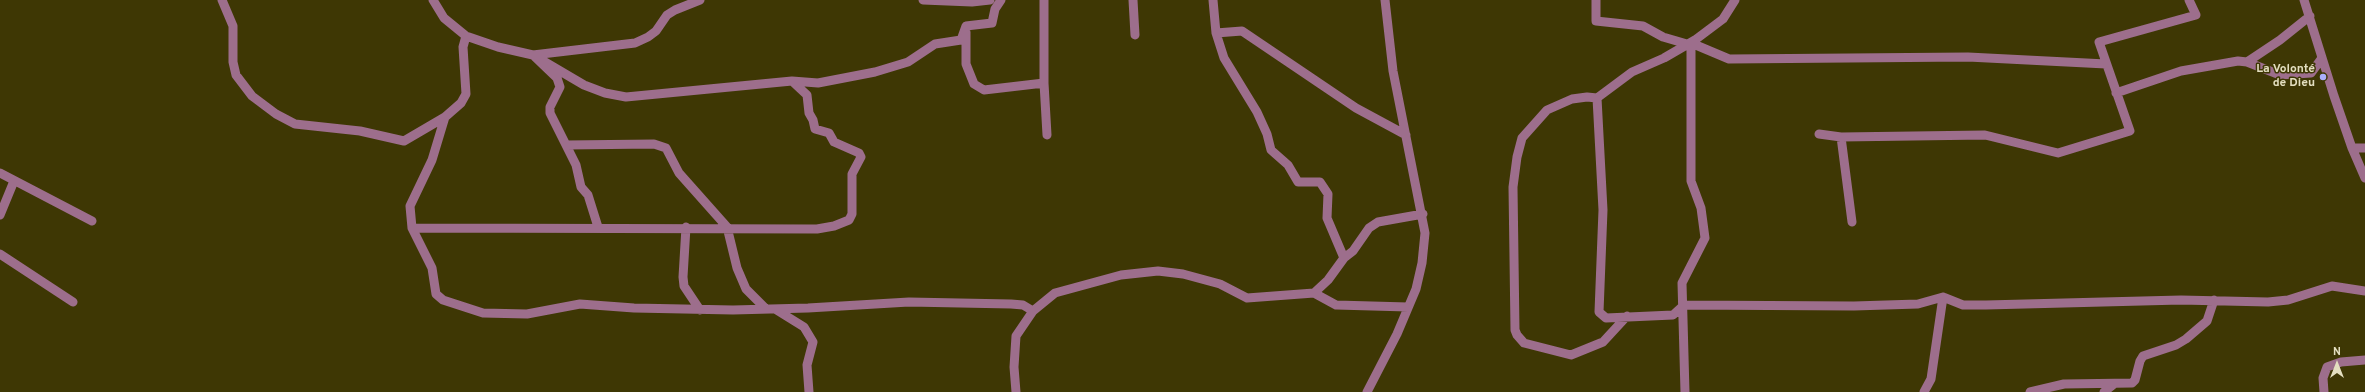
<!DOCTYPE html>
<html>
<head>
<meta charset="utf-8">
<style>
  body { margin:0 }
  #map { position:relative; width:2365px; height:392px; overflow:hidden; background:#3e3704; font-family:Overpass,sans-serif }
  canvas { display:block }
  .north { position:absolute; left:2317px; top:344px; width:40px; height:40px; -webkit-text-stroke:3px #3e3704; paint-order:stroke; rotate:0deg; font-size:11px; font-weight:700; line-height:16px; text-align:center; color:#e4dfc0 }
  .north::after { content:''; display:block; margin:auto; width:14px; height:18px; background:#e4dfc0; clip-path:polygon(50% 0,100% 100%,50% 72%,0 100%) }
</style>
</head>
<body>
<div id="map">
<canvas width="2365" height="392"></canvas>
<div class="north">N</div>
</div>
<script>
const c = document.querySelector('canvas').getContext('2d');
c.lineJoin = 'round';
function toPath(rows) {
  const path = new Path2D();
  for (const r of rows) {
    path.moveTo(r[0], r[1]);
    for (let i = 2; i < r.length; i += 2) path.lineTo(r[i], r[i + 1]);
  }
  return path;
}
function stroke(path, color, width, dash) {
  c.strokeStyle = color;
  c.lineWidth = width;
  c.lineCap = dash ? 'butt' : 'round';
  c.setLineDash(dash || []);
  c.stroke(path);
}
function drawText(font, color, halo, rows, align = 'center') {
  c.font = font + ' Overpass,sans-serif';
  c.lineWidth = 3;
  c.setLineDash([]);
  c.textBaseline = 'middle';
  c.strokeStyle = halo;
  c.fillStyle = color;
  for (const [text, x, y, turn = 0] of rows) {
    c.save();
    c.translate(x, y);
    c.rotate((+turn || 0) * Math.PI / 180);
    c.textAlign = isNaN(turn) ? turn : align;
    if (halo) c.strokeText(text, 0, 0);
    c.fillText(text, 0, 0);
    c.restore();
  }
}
const minor = toPath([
  [222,0,233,26,233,62,236,75,252,96,276,114,295,124,360,131,404,141,445,117],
  [433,0,444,18,466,36,463,47,466,94,461,103,445,117,432,160,410,206,412,228,432,268,436,294,443,300,483,313,527,314,580,304,634,308,733,310,808,308,909,302,1011,304,1023,305,1033,311],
  [923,0,972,2,990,0],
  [1044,0,1044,83,1047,135],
  [1133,0,1135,35],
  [1213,0,1216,33,1224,58,1257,112,1267,134,1271,150,1288,165,1298,182,1320,182,1328,194,1327,218,1344,258],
  [1596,0,1596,21,1643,26,1663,37,1687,44],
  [2304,0,2334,96,2352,148,2365,178],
  [966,32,966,64,974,84,984,90,1044,83],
  [1216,33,1242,31,1356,108,1406,135],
  [466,36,498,47,533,55,635,43,648,37,656,31,667,15,675,10,700,0],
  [2247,62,2280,40,2310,16],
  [2116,93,2181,71,2238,61,2247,62,2280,75,2311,73,2322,58],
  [1597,98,1603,210,1599,312,1606,318,1673,315,1684,305,1854,306,1918,304,1943,297,1963,305,1986,305,2181,300,2268,302,2288,300,2332,286,2365,291],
  [1819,134,1841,137,1985,135,2058,153,2130,131,2099,42,2196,15,2189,0],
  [1841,137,1852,222],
  [566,145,654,144,666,148,679,173,727,227,737,268,746,289,766,309],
  [2352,148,2365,148],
  [0,173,92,221],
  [0,215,14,181],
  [598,227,588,195,581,187,576,165,550,113,550,107,560,87,557,78,533,55,584,85,605,93,626,97,792,81,818,83,875,72,908,62,935,44,961,40,966,26,992,23,995,9,1001,0],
  [686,227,683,277,684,286,700,310],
  [412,228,817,229,834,226,849,220,852,214,852,174,861,157,859,153,834,142,829,133,815,129,813,120,809,113,807,95,792,81],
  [0,254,73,302],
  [1314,293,1336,305,1408,307],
  [775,309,804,327,813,342,807,365,809,392],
  [1627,316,1603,342,1571,355,1524,343,1517,335,1515,330,1513,187,1517,157,1522,138,1547,110,1572,99,1587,97,1597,98,1632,72,1664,58,1695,40,1723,19,1735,0],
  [1016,392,1014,367,1016,336,1033,311,1055,293,1121,275,1158,271,1183,274,1220,284,1247,298,1314,293,1328,280,1344,258,1353,251,1369,228,1378,222,1423,214],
  [1367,392,1397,334,1416,289,1422,263,1425,233,1393,71,1385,0],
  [1685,392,1682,283,1705,238,1701,208,1691,181,1691,43,1729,59,1968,57,2106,64],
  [1924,392,1931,379,1943,297],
  [2030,392,2064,384,2132,383,2135,380,2140,361,2143,356,2176,345,2186,339,2207,321,2214,300],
  [2104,392,2114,384],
  [2324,392,2323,378,2327,367,2341,362,2365,360]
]);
const markers = [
  [2323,77,4,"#abaffb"]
];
const poiNames = [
  ["La Volonté",2315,70],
  ["de Dieu",2315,84]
];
stroke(minor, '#9d6e8c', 9);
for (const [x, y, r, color] of markers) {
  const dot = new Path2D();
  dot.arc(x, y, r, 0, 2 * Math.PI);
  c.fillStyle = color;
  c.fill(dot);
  stroke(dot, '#3e3704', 1.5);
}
drawText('bold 12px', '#e4dfc0', '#3e3704', poiNames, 'right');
</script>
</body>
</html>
